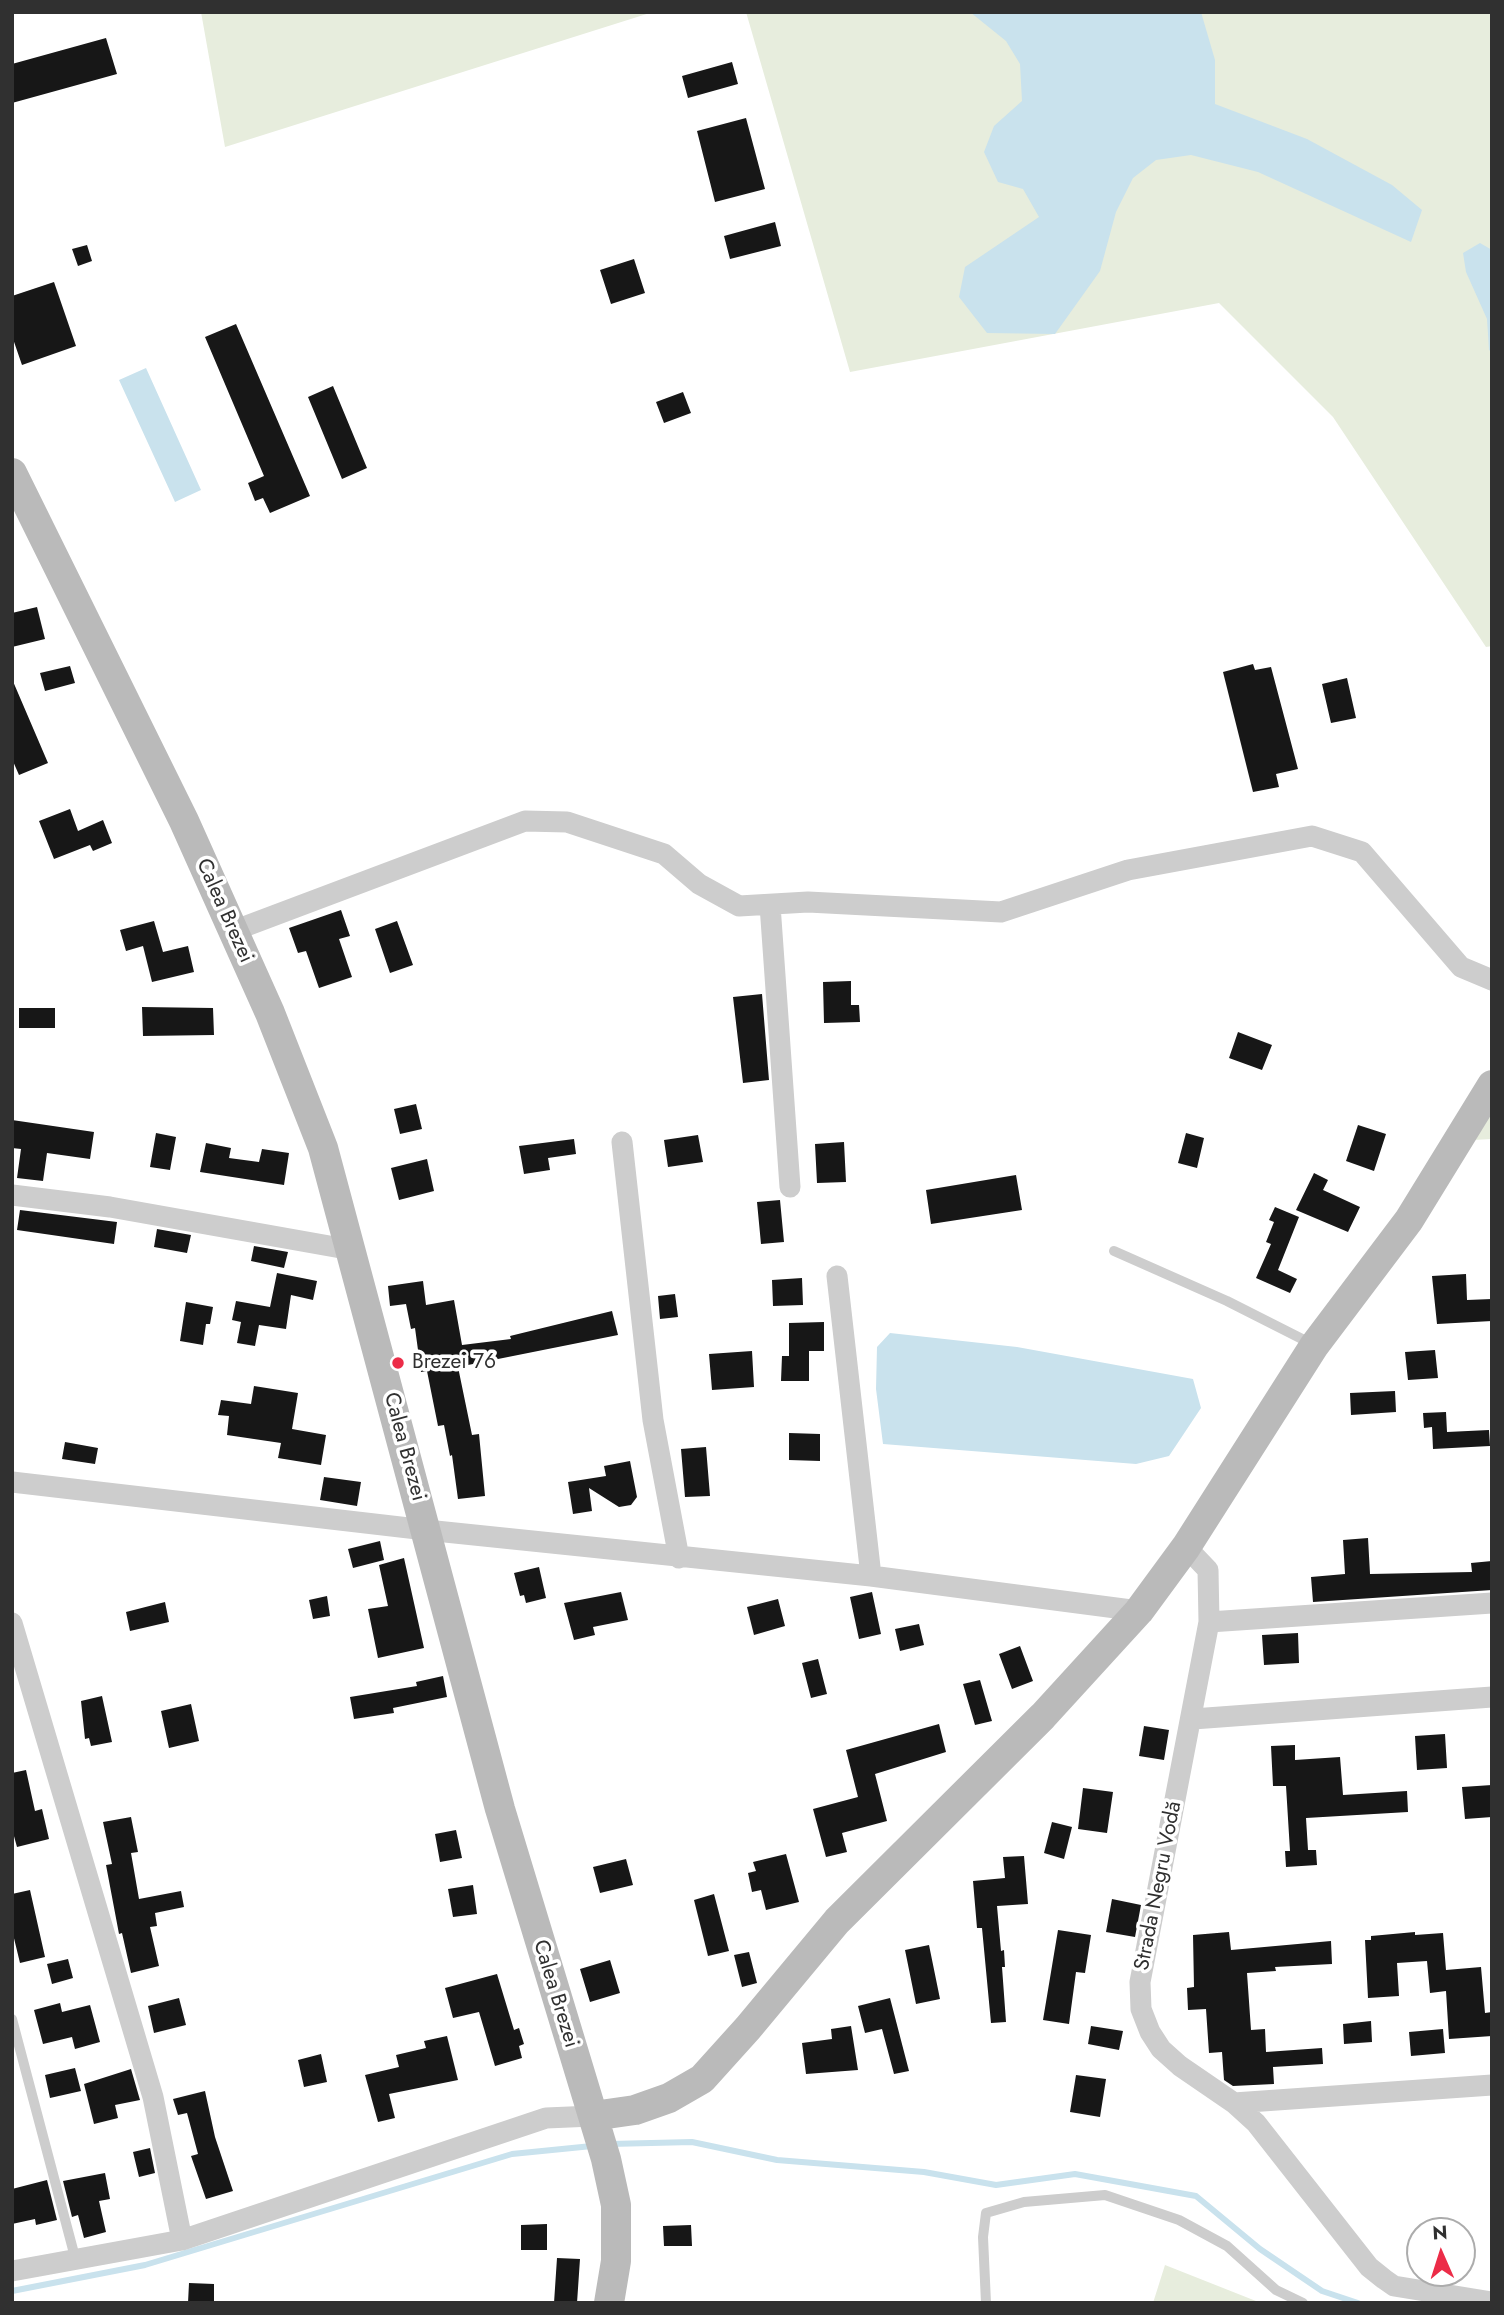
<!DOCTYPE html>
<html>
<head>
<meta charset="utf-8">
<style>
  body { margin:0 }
  #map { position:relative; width:1504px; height:2315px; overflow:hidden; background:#fff; font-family:Jost,sans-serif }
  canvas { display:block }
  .frame { position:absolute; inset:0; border:14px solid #303030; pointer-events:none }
  .north { position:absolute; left:1406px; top:2217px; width:70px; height:70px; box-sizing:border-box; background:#fff; border:2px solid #acacac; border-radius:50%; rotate:357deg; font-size:19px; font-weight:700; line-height:28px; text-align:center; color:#303030 }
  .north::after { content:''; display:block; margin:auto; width:24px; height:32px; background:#ec2c48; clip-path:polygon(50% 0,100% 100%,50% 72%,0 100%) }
</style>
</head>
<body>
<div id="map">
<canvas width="1504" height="2315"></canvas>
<div class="frame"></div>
<div class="north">N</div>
</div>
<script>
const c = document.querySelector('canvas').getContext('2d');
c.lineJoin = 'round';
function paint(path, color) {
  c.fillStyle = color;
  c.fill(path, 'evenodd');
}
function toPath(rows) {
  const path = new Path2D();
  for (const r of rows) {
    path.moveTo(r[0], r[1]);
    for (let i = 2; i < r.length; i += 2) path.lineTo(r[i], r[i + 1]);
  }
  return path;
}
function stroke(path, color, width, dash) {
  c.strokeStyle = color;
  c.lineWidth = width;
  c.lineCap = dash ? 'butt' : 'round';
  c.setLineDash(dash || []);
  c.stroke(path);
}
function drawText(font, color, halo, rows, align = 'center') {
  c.font = font + ' Jost,sans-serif';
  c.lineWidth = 7;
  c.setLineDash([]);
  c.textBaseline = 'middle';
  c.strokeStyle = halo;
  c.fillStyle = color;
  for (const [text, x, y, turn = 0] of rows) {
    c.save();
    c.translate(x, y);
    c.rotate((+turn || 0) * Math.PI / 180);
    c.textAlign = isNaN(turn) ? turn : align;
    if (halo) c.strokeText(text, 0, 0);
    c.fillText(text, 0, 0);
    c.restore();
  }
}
const green = toPath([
  [201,12,653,12,225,147],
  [746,12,1492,12,1492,646,1486,647,1333,417,1219,303,850,372],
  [1492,1111,1492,1139,1473,1140],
  [1165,2265,1261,2303,1153,2303]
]);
const water = toPath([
  [970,12,1201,12,1215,60,1215,104,1307,139,1392,185,1422,210,1411,242,1258,172,1191,155,1156,160,1133,178,1116,212,1100,271,1055,334,987,333,959,297,965,267,1039,217,1023,189,998,182,984,152,994,126,1022,101,1020,64,1006,41],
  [1480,243,1492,250,1492,352,1489,350,1487,319,1466,272,1463,253],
  [146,368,201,490,175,502,119,380],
  [890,1333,1017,1347,1193,1379,1201,1408,1169,1456,1136,1464,883,1444,876,1389,877,1347]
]);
const stream = toPath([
  [610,2144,692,2142,777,2160,924,2172,996,2185,1075,2174,1196,2196,1260,2249,1322,2291,1358,2303],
  [12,2291,145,2265,512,2154,592,2146]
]);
const building = toPath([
  [106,38,117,74,12,103,12,64],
  [732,62,738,84,688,98,682,76],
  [746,118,765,189,715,202,697,131],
  [775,222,781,246,730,259,724,236],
  [87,245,92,261,78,266,72,249],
  [634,259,645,293,611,304,600,270],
  [54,282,76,346,22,365,12,336,12,296],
  [236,324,310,496,270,513,263,498,255,501,248,483,264,476,205,337],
  [333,386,367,468,342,479,308,397],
  [683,392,691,413,664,423,656,402],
  [37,607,45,639,12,647,12,613],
  [1253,664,1255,670,1271,667,1298,769,1276,774,1279,787,1253,792,1223,672],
  [70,666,75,683,45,691,40,673],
  [1347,678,1356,718,1331,723,1322,684],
  [12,679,48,763,19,775,12,759],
  [70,809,78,831,103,820,112,843,93,851,90,845,54,859,39,821],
  [341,910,350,936,339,939,352,977,319,988,306,951,298,953,289,928],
  [154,921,163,952,188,946,194,972,152,982,143,946,126,951,120,930],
  [397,921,413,965,390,973,375,929],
  [851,981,851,1005,859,1005,860,1022,824,1023,823,982],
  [762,994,769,1080,743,1083,733,997],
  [142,1007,213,1008,214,1035,143,1036],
  [19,1008,55,1008,55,1028,19,1028],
  [1238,1032,1272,1045,1262,1070,1229,1058],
  [416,1104,422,1129,400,1134,394,1109],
  [12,1120,94,1132,90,1159,47,1153,43,1181,17,1178,21,1149,12,1148],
  [1358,1125,1386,1134,1374,1171,1346,1161],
  [156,1133,176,1137,170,1170,150,1167],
  [1186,1133,1204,1138,1197,1168,1178,1163],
  [698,1135,703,1162,668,1167,664,1140],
  [574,1139,576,1154,548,1158,550,1170,524,1174,519,1146],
  [844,1142,846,1182,817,1183,815,1144],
  [206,1143,231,1148,229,1158,259,1162,262,1149,289,1153,284,1185,200,1172],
  [427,1159,434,1191,399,1200,391,1168],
  [1314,1173,1328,1180,1323,1190,1360,1207,1348,1232,1296,1210],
  [1016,1175,1022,1210,931,1224,926,1190],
  [780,1200,784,1242,761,1244,757,1202],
  [1275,1207,1299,1217,1278,1270,1297,1279,1290,1293,1256,1278,1271,1244,1266,1242,1274,1222,1269,1220],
  [20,1210,117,1222,114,1244,17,1230],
  [157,1229,191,1235,187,1253,154,1247],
  [254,1246,288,1252,284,1268,251,1261],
  [277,1273,317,1281,313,1300,291,1295,286,1329,259,1325,255,1346,237,1343,241,1322,232,1320,236,1301,270,1307],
  [1466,1274,1467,1300,1492,1299,1492,1321,1437,1324,1432,1276],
  [802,1278,803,1305,773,1306,772,1280],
  [423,1281,426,1305,454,1300,462,1345,511,1339,510,1336,612,1311,618,1335,458,1367,472,1435,479,1434,485,1496,458,1499,452,1455,450,1456,444,1425,438,1426,427,1371,421,1372,415,1328,411,1329,406,1304,390,1306,388,1286],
  [675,1294,678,1317,660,1319,658,1296],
  [186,1302,213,1307,210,1324,206,1324,203,1345,180,1341],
  [824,1322,824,1351,809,1351,809,1381,781,1381,782,1356,789,1356,789,1323],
  [1435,1350,1438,1378,1408,1380,1405,1352],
  [752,1351,754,1387,712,1390,709,1354],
  [254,1386,298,1393,292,1429,326,1435,321,1465,278,1458,281,1443,227,1435,229,1416,218,1415,221,1400,251,1404],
  [1395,1391,1396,1412,1351,1415,1350,1393],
  [1446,1412,1447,1432,1489,1430,1490,1446,1433,1449,1432,1427,1424,1428,1423,1413],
  [789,1433,820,1434,820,1461,789,1460],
  [65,1442,98,1448,95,1464,62,1459],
  [706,1447,710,1496,685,1497,681,1449],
  [630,1461,637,1497,631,1505,619,1507,589,1488,592,1511,573,1514,568,1482,606,1476,604,1466],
  [324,1477,361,1482,357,1506,320,1500],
  [1368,1538,1370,1574,1472,1572,1471,1563,1492,1561,1492,1590,1313,1602,1311,1577,1345,1574,1343,1540],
  [380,1541,384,1560,353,1568,348,1549],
  [404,1558,424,1648,378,1658,368,1609,388,1606,379,1565],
  [539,1567,546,1598,526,1603,524,1595,520,1596,514,1573],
  [621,1592,628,1620,593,1627,595,1635,574,1640,564,1603],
  [872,1592,881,1634,859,1639,850,1597],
  [327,1596,330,1616,313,1619,309,1600],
  [778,1599,785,1626,754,1635,747,1607],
  [165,1602,169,1622,130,1631,126,1612],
  [919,1624,924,1645,900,1651,895,1629],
  [1298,1633,1299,1663,1264,1665,1262,1635],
  [1020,1646,1033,1681,1012,1689,999,1654],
  [818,1659,827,1694,811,1698,802,1663],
  [443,1676,447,1697,393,1708,394,1713,354,1719,350,1697,417,1686,416,1682],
  [980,1680,992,1721,975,1725,963,1684],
  [102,1696,112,1742,91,1746,89,1738,85,1739,81,1701],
  [191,1704,199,1741,169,1748,161,1711],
  [939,1724,946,1752,875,1774,887,1821,842,1833,847,1852,826,1857,813,1809,858,1797,846,1750],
  [1144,1726,1169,1730,1164,1760,1139,1756],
  [1445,1734,1447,1768,1417,1770,1415,1736],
  [1295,1745,1295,1760,1340,1757,1343,1795,1407,1791,1408,1812,1306,1818,1308,1850,1316,1850,1317,1865,1286,1867,1285,1851,1290,1851,1286,1786,1273,1786,1271,1746],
  [26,1770,35,1811,42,1809,49,1839,17,1847,12,1829,12,1773],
  [1492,1785,1492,1817,1465,1819,1462,1787],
  [1083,1788,1113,1792,1107,1833,1078,1829],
  [131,1817,138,1852,131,1853,139,1899,181,1891,184,1907,155,1913,157,1926,150,1927,159,1966,131,1973,122,1933,119,1934,106,1865,112,1864,103,1822],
  [1052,1822,1072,1827,1064,1859,1044,1853],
  [456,1830,462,1858,440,1862,435,1834],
  [786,1854,799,1902,766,1910,761,1890,752,1892,748,1873,756,1871,753,1862],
  [1024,1856,1028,1904,997,1906,1001,1951,1004,1950,1005,1967,1002,1967,1006,2022,991,2023,982,1928,977,1928,973,1881,1005,1878,1003,1857],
  [626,1859,633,1885,600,1893,593,1867],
  [473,1885,477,1914,453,1917,448,1889],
  [30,1890,45,1957,20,1963,12,1930,12,1894],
  [714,1894,729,1951,708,1956,694,1900],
  [1112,1899,1141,1905,1135,1937,1106,1932],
  [1058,1930,1091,1935,1085,1973,1076,1972,1069,2024,1043,2020],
  [1229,1932,1231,1950,1331,1941,1332,1964,1275,1967,1276,1971,1247,1973,1251,2030,1265,2029,1266,2052,1322,2048,1323,2064,1273,2067,1274,2084,1233,2086,1224,2080,1222,2052,1209,2053,1206,2009,1188,2010,1187,1988,1194,1987,1193,1935],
  [1415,1932,1415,1935,1443,1933,1446,1970,1481,1967,1485,2013,1492,2012,1492,2036,1449,2039,1446,1991,1430,1993,1427,1961,1397,1963,1399,1996,1368,1998,1365,1940,1371,1940,1371,1936],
  [929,1945,940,1999,916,2004,905,1950],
  [749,1952,757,1983,742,1987,734,1955],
  [68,1959,73,1978,52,1984,47,1964],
  [610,1960,620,1993,590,2002,580,1969],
  [497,1974,514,2030,519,2028,524,2044,519,2046,522,2058,495,2066,479,2012,453,2018,445,1988],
  [179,1998,186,2025,154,2033,148,2006],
  [890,1998,909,2071,894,2074,882,2029,865,2033,858,2006],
  [60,2003,62,2012,90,2005,100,2042,75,2049,72,2037,43,2044,34,2010],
  [1371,2021,1372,2042,1344,2044,1343,2024],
  [851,2026,858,2070,806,2074,802,2043,832,2039,831,2029],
  [1091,2026,1123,2031,1119,2050,1088,2044],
  [1443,2029,1445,2053,1411,2056,1409,2032],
  [447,2036,458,2080,389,2094,395,2118,378,2122,365,2075,399,2067,396,2055,426,2048,424,2041],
  [321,2054,327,2082,304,2087,298,2060],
  [75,2068,81,2091,50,2098,45,2075],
  [131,2069,140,2100,115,2105,118,2118,94,2124,84,2084],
  [1076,2075,1106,2079,1100,2117,1070,2112],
  [205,2091,215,2137,233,2191,206,2199,191,2156,198,2154,187,2113,178,2115,173,2099],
  [150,2148,155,2173,139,2177,133,2152],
  [105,2173,110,2199,99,2201,106,2232,84,2238,78,2215,72,2217,63,2181],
  [47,2180,57,2220,36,2225,35,2219,12,2224,12,2189],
  [547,2224,547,2250,521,2250,521,2225],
  [691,2225,692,2246,664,2246,663,2226],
  [557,2258,580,2259,577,2303,554,2303],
  [189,2283,214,2284,214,2303,188,2303]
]);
const lane = toPath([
  [1114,1251,1227,1301,1312,1344],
  [12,2019,76,2261],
  [986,2303,983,2237,986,2213,1024,2202,1105,2195,1179,2220,1227,2246,1276,2290,1303,2303]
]);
const street = toPath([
  [770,905,790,1187],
  [233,931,525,821,567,822,664,854,699,884,739,906,808,902,1001,912,1128,870,1312,836,1362,852,1461,967,1492,980],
  [622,1142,653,1420,679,1558],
  [12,1195,110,1207,352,1250],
  [837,1276,871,1576],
  [12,1482,426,1530,871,1576,1139,1611],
  [1186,1547,1208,1570,1209,1622,1140,1982,1141,2009,1150,2032,1161,2049,1180,2066,1234,2103,1256,2123,1369,2267,1384,2279,1394,2286,1492,2302],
  [1209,1622,1492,1603],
  [12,1623,153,2097,182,2240],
  [1193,1719,1492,1697],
  [1234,2103,1492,2085],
  [12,2271,182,2240,546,2118,593,2116]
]);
const secondary = toPath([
  [12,473,184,821,270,1013,323,1148,500,1809,606,2159,616,2205,616,2261,609,2303],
  [593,2116,635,2110,669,2098,702,2079,748,2028,837,1921,1043,1716,1139,1611,1186,1547,1314,1346,1409,1220,1492,1085]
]);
const markers = [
  [398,1363,7,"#ec2c48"]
];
const streetNames = [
  ["Calea Brezei",224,911,66],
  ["Calea Brezei",404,1447,75],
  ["Strada Negru Vodă",1159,1886,-79],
  ["Calea Brezei",555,1994,73]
];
const poiNames = [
  ["Brezei 76",412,1363]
];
paint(green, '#e7eddd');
paint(water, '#c9e2ed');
stroke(stream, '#c9e2ed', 6);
paint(building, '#171717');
stroke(lane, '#cdcdcd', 10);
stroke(street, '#cdcdcd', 21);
stroke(secondary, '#bababa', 30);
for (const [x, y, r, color] of markers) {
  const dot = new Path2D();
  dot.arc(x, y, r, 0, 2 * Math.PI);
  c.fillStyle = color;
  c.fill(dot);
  stroke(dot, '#fff', 2.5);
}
drawText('21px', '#303030', '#fff', streetNames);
drawText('21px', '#303030', '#fff', poiNames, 'left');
</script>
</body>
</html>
